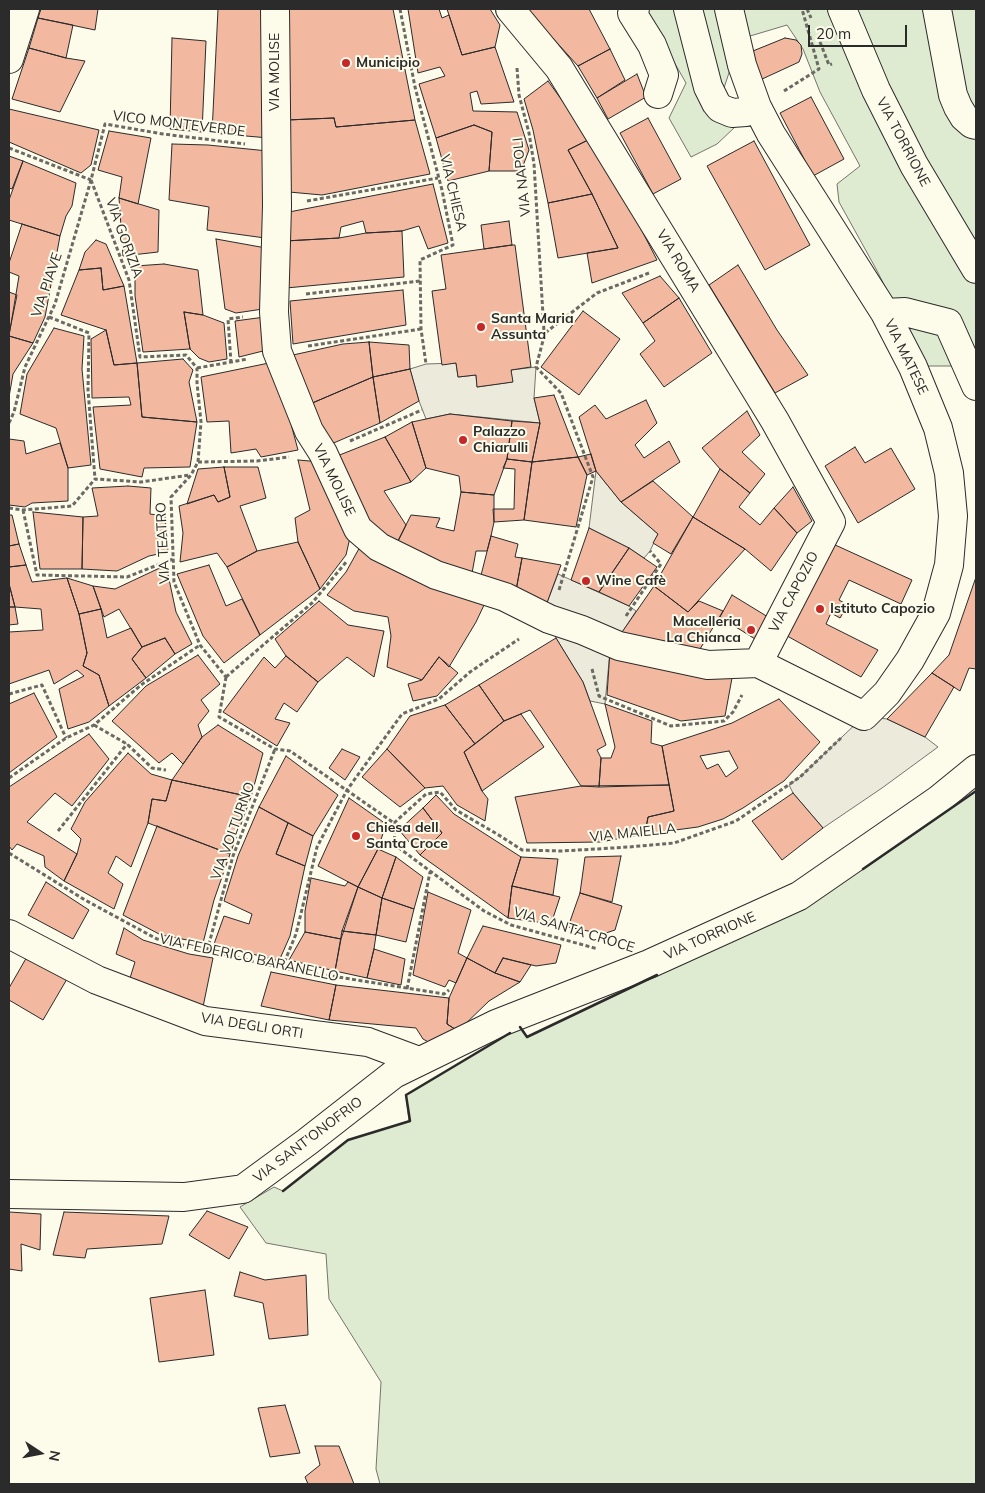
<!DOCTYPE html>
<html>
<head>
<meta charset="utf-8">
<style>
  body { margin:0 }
  #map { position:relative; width:985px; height:1493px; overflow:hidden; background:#fdfbea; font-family:Mulish,sans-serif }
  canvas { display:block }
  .frame { position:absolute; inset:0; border:10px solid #2b2b2b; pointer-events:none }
  .north { position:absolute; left:15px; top:1428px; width:50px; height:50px; -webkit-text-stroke:4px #fdfbea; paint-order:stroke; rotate:101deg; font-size:14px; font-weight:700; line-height:20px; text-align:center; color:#2b2b2b }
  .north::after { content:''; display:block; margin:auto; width:18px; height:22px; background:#2b2b2b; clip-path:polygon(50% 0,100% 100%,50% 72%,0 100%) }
  .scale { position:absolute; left:808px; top:25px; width:99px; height:22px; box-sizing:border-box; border:2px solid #2b2b2b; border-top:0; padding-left:6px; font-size:15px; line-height:18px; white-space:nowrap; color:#2b2b2b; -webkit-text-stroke:4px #fdfbea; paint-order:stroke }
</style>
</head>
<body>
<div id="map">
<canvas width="985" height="1493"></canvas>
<div class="frame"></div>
<div class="north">N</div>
<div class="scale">20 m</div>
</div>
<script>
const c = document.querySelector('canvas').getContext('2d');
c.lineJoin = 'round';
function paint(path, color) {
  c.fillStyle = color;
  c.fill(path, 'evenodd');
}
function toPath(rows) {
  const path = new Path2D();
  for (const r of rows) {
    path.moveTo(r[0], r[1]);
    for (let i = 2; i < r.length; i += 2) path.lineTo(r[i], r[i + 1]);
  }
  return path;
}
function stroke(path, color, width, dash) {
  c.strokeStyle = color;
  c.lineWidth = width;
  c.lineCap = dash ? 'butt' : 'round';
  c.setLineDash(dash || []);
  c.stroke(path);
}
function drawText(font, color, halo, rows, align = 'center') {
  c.font = font + ' Mulish,sans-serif';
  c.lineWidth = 4;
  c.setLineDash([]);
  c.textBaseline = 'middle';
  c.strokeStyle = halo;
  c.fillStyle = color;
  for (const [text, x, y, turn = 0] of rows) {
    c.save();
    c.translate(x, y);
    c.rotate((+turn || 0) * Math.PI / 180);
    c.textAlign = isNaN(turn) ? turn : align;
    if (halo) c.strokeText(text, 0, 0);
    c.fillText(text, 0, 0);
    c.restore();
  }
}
const green = toPath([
  [639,9,976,9,976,366,926,366,875,267,839,202,837,184,860,166,820,92,803,49,787,25,740,39,724,88,735,127,717,144,691,157,669,118,686,83,654,27,639,9],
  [976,791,976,1484,380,1484,376,1469,381,1382,329,1299,326,1254,266,1243,240,1207,274,1187,283,1191,348,1140,409,1121,406,1095,521,1026,527,1037,745,933,807,906,976,791]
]);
const parking = toPath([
  [456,363,458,377,476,375,477,387,512,382,511,370,536,367,534,398,540,423,450,414,426,419,419,401,410,369,426,364,456,363],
  [596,471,621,502,658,534,650,551,644,558,629,548,589,528,596,471],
  [558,574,629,606,636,611,610,651,605,704,590,701,583,682,556,638,545,608,558,574],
  [864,716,887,719,925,737,938,747,882,788,823,828,793,793,789,785,800,777,864,716]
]);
const building = toPath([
  [41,9,98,9,95,30,38,18,41,9],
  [218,9,263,9,269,138,212,133,218,9],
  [288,9,393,9,415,120,336,127,334,118,287,120,288,9],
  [408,9,439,9,442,18,449,15,462,55,495,47,514,102,481,104,477,91,470,93,473,111,517,112,529,150,521,171,489,171,492,132,474,125,436,138,419,84,445,76,440,67,418,73,408,9],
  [447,9,490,9,500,25,495,47,462,55,447,9],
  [524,9,589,9,610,49,578,66,539,23,524,9],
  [38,18,73,25,66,58,29,48,38,18],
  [172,38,206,41,202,132,170,129,172,38],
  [785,38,796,40,801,45,802,54,799,62,760,80,748,53,785,38],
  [29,48,66,58,85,61,60,112,12,99,29,48],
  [610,49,625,80,597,98,578,66,610,49],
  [637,74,646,97,608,119,597,98,637,74],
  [548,81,590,139,568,150,592,194,548,203,533,130,524,99,548,81],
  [811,97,844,159,813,176,780,113,811,97],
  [9,109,99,130,91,165,81,173,9,142,9,109],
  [334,118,336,127,415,120,430,174,322,195,289,192,287,120,334,118],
  [648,118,681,179,653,194,620,133,648,118],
  [474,125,492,132,489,171,448,181,436,138,474,125],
  [109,131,151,138,138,204,119,198,122,177,98,170,109,131],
  [590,139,622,192,657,260,592,283,587,253,618,248,592,194,568,150,590,139],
  [754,141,810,245,765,270,707,166,754,141],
  [172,144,208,145,268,151,265,238,207,230,209,207,169,200,172,144],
  [9,156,23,161,12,189,9,188,9,156],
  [23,161,76,183,72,206,66,216,60,236,9,220,9,200,23,161],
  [433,184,448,243,428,249,419,226,402,231,366,233,363,221,341,227,339,238,285,241,289,212,433,184],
  [592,194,618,248,558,258,548,203,592,194],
  [119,198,159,210,158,252,123,256,119,198],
  [509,221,512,245,484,249,481,225,509,221],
  [22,224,60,236,45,317,33,343,9,336,19,276,9,272,9,263,22,224],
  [402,231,404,277,286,288,285,241,339,238,366,233,402,231],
  [216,239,266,248,263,309,236,313,225,309,216,239],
  [96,240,106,244,124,286,103,290,101,268,79,270,85,252,96,240],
  [512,245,515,245,531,367,511,370,513,382,477,387,476,375,458,377,456,363,442,365,432,291,446,289,441,255,512,245],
  [164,264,198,270,203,315,184,312,190,349,143,352,135,296,135,266,164,264],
  [738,265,777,330,808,375,775,393,709,285,738,265],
  [101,268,103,290,124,286,137,363,114,365,106,330,61,315,79,270,101,268],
  [660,276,679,298,643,323,622,293,660,276],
  [403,290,406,325,293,344,290,301,403,290],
  [9,292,17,295,9,334,9,292],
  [679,298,712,353,664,387,640,354,655,341,643,323,679,298],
  [583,311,620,339,579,395,541,367,583,311],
  [184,312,203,315,224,323,227,359,209,362,199,358,190,349,184,312],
  [265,317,271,349,239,357,235,321,265,317],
  [54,328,84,336,82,369,91,465,68,468,56,428,20,414,27,374,54,328],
  [106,330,114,365,137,363,142,417,197,422,190,467,144,468,142,477,100,469,93,407,131,405,129,397,92,398,91,339,106,330],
  [9,336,33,343,13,374,9,397,9,336],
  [369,342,409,345,410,369,373,377,369,342],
  [369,342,373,377,310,404,293,355,343,344,369,342],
  [183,359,193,370,189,382,197,422,142,417,137,363,183,359],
  [269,363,287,409,298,450,261,457,256,449,231,453,229,421,207,422,201,377,269,363],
  [410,369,419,401,380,423,373,377,410,369],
  [373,377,380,423,329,445,310,404,373,377],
  [554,395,578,457,532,462,540,423,534,398,554,395],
  [646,400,657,423,635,445,644,458,669,441,680,462,621,502,596,471,579,417,595,405,606,419,646,400],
  [747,411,760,435,742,452,765,474,750,493,720,469,702,448,747,411],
  [450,414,512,421,507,459,494,495,461,492,459,476,426,468,412,422,450,414],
  [512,421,540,423,532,462,507,459,512,421],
  [412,422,426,468,411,482,385,437,412,422],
  [385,437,411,482,384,491,406,525,394,549,361,527,332,458,385,437],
  [9,439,24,441,26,454,60,443,68,468,68,501,32,503,25,507,9,505,9,439],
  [855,447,865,463,891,448,915,489,858,523,825,466,855,447],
  [591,454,596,471,587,475,578,457,591,454],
  [578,457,587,475,576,527,524,520,532,462,578,457],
  [507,459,532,462,524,520,494,522,493,509,514,509,515,469,503,468,507,459],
  [298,460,321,462,351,533,346,555,320,589,298,542,295,518,310,510,298,460],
  [224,467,258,467,266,498,240,506,257,551,227,567,217,553,180,562,183,533,179,506,214,495,218,502,230,497,224,467],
  [224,467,230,497,218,502,214,495,187,504,198,469,224,467],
  [720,469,750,493,739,507,760,525,774,508,797,533,771,571,745,549,693,517,720,469],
  [653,481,693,517,671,554,653,543,658,534,621,502,653,481],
  [128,486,151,488,150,514,165,516,168,552,149,556,117,571,82,569,83,517,98,516,92,488,128,486],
  [793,487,812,521,797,533,774,508,793,487],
  [461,492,494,495,494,522,491,536,487,551,476,551,471,579,394,549,411,515,440,518,436,527,454,531,461,492],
  [33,512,83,517,82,569,40,569,33,512],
  [9,515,12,515,19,544,9,546,9,515],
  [693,517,745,549,688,612,654,586,693,517],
  [589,528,629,548,599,592,571,580,589,528],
  [491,536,518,544,515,557,522,558,515,596,479,583,491,536],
  [298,542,320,589,260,635,227,567,257,551,298,542],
  [19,544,26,565,9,567,9,546,19,544],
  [833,544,912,580,901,604,849,580,839,600,848,605,840,618,831,613,826,624,878,650,861,677,780,632,833,544],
  [361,545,485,603,476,622,449,667,439,657,422,680,387,667,391,636,388,617,354,611,327,595,346,572,361,545],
  [629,548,657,567,629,606,599,592,629,548],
  [522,558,561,565,545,608,515,596,522,558],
  [26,565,32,582,67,578,79,614,87,653,83,666,99,675,109,706,89,722,68,729,59,689,84,676,77,670,54,684,49,670,9,684,9,632,43,630,41,609,15,607,9,584,9,567,26,565],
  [166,565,176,612,192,644,175,654,165,638,142,647,119,609,104,617,93,586,115,589,166,565],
  [209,565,226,606,242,599,260,635,224,663,203,636,177,574,209,565],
  [976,577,976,669,969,668,960,691,932,673,949,655,976,577],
  [67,578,93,586,101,609,79,614,67,578],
  [9,584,15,607,9,607,9,584],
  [654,586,688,612,699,601,723,611,697,654,620,635,654,586],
  [732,595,768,617,755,639,720,617,732,595],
  [319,601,348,625,384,631,374,677,347,657,318,682,286,656,275,639,319,601],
  [9,607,15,607,18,624,9,625,9,607],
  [101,609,107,638,131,628,142,647,132,659,146,678,109,706,99,675,83,666,87,653,79,614,101,609],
  [165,638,175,654,146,678,132,659,142,647,165,638],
  [556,638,583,682,606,745,597,750,601,758,599,787,581,786,530,710,504,721,479,685,556,638],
  [610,651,676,668,732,678,725,716,681,721,607,695,610,651],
  [198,655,220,684,201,700,209,711,198,725,202,737,183,764,172,753,159,763,112,721,146,686,198,655],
  [286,656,318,682,297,712,284,703,275,719,290,723,277,746,223,712,264,657,275,668,286,656],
  [439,657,458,673,437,696,413,701,408,684,422,680,439,657],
  [932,673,954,687,925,737,887,719,932,673],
  [479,685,504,721,475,744,445,705,479,685],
  [34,693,57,737,9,773,9,704,34,693],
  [779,699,820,742,784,781,743,808,723,819,698,827,645,834,648,817,674,811,662,746,732,723,779,699],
  [729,751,738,768,726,777,718,764,707,769,700,756,729,751],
  [605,704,652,721,651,743,662,746,669,785,599,787,601,758,611,758,615,747,605,704],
  [445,705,475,744,464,752,482,791,488,799,485,821,457,805,443,786,425,788,387,749,410,716,445,705],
  [521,714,544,747,482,791,464,752,504,721,521,714],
  [218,725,263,753,251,797,172,780,202,737,218,725],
  [89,734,109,759,72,806,55,793,27,822,77,854,64,881,45,867,44,856,17,844,12,850,9,846,9,787,89,734],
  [342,749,360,757,345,780,329,768,342,749],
  [387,749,425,788,400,807,362,777,387,749],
  [128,753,151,774,172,780,166,801,152,799,148,823,131,867,116,856,108,873,123,884,114,909,64,881,77,854,81,839,71,829,85,802,128,753],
  [286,756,338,795,313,836,259,807,286,756],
  [172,780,251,797,230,854,148,823,152,799,166,801,172,780],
  [669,785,674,811,648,817,645,834,600,842,527,843,515,797,581,786,669,785],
  [793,793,823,828,782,860,752,821,793,793],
  [436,795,454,814,521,857,512,886,508,918,420,855,442,833,423,808,436,795],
  [349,798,386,824,378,849,358,887,318,866,349,798],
  [259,807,288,823,276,854,305,866,290,936,279,961,214,944,224,916,249,924,252,914,224,901,238,856,259,807],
  [423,808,442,833,420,855,399,830,423,808],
  [288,823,313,836,305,866,276,854,288,823],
  [157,826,230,854,214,900,203,943,161,935,123,915,157,826],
  [378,849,396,857,382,898,358,887,378,849],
  [621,856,612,902,580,893,585,857,621,856],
  [396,857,423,877,414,909,382,898,396,857],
  [521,857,558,859,553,895,512,886,521,857],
  [311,878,345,886,348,882,358,887,341,939,305,932,305,911,311,878],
  [46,882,89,910,73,939,28,915,46,882],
  [512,886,560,897,551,924,508,918,512,886],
  [358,887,382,898,376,935,342,931,358,887],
  [428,892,471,910,458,953,467,958,456,983,449,980,445,987,413,975,428,892],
  [580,893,622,906,615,930,603,934,568,927,580,893],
  [382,898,414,909,406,942,376,935,382,898],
  [483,926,561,945,556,963,536,966,503,958,495,973,467,958,483,926],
  [124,928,143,940,189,954,213,958,203,1007,130,978,135,962,116,954,124,928],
  [342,931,376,935,374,949,367,978,335,971,342,931],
  [305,932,341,939,335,971,289,960,305,932],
  [374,949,405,959,401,985,367,978,374,949],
  [28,955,67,979,43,1020,9,1000,9,988,28,955],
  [467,958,495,973,520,982,489,1001,458,1031,447,1024,449,998,467,958],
  [503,958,531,965,520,982,495,973,503,958],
  [271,972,336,985,329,1020,261,1006,271,972],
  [336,985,449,998,447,1024,458,1031,432,1044,423,1039,416,1028,329,1020,336,985],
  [207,1211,248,1227,229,1259,189,1235,207,1211],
  [9,1212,41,1214,40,1250,21,1244,22,1271,9,1269,9,1212],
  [64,1212,169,1216,162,1244,87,1249,85,1258,53,1255,64,1212],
  [240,1272,265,1280,306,1275,308,1335,269,1339,263,1303,234,1296,240,1272],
  [205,1290,214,1355,159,1362,150,1298,205,1290],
  [285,1405,300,1453,270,1457,258,1408,285,1405],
  [315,1446,339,1446,354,1484,308,1484,305,1477,320,1465,315,1446]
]);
const path = toPath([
  [400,9,415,87,442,190,453,245,420,260,421,329,426,364],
  [807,9,811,18],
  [820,42,829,65,832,64],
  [517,68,519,95,529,133,534,164,544,332],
  [784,91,819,69,802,9],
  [9,148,91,180],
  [91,180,129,280,140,357,186,355,197,368,197,383,201,422,198,462,191,475,171,497,174,582,200,645,226,677],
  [307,201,438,178],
  [306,294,420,281],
  [49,317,89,333,88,390,95,479],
  [308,346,421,329],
  [231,363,228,319,243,317],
  [197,368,248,359],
  [9,423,14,412,25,367,55,304,91,180,105,124,163,134,245,144],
  [350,441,422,410],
  [198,462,257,461,289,457],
  [9,508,23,510,72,506,95,479,141,482,190,475],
  [23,510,37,575,127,577,173,559],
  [559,590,593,477,561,393,536,367,545,333,597,293,649,273],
  [626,616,661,564,650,551],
  [592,669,599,696,671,726,724,721,733,712,742,695],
  [226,677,219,717,275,749,290,751,394,823],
  [226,677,312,603,347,561],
  [9,694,42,685,66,738],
  [94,725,127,744,152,768,166,770],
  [9,778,66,738,94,725,141,685,200,645],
  [394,823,426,794,440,792,456,810,502,837,522,850,562,851,629,847,674,843,736,821,800,777,841,738],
  [394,823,395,845,484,911,511,925,598,949],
  [58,831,127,744],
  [9,853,85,900,157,939,282,968,444,994,449,990],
  [207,951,233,856,275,749],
  [282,968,296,934,317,847,347,790,402,714,439,699,470,672,519,639],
  [407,989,430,872]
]);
const minor = toPath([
  [275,9,277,206,274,312,277,351,309,431,323,453,358,529,379,547,436,575,505,597,549,619,582,630,619,646,708,665,758,663,864,716,887,693,910,660,936,613,949,565,953,516,949,473,938,428,913,367,885,313,771,134,757,107,742,65,729,9],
  [510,9,559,68,775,421,831,522,758,663],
  [635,9,632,13,652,45,664,75,658,94],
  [688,9,708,87,716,103,720,108,732,113,746,112,757,107],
  [842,9,876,90,914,165,976,269],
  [937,9,953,95,958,107,964,117,972,124,976,125],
  [9,59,25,9],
  [885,313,905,312,948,323,976,386],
  [9,934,97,980,205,1021,368,1042,419,1061],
  [9,1194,184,1197,243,1189,307,1142,394,1074,496,1024,649,964,799,896,938,800,976,769]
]);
const wall = toPath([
  [863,869,976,791],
  [520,1027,527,1037,657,975],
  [283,1191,348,1140,410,1121,406,1095,510,1033]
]);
const markers = [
  [346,63,5,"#c62828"],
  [481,327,5,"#c62828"],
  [463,440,5,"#c62828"],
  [586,581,5,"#c62828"],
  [820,609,5,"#c62828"],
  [751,630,5,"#c62828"],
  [356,836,5,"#c62828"]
];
const poiNames = [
  ["Municipio",356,63],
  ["Santa Maria",491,319],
  ["Assunta",491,335],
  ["Palazzo",473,432],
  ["Chiarulli",473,448],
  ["Wine Cafè",596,581],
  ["Istituto Capozio",830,609],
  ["Macelleria",741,622,"right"],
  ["La Chianca",741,638,"right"],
  ["Chiesa dell",366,828],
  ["Santa Croce",366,844]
];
const streetNames = [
  ["VIA MOLISE",275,72,-90],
  ["VICO MONTEVERDE",179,124,7],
  ["VIA TORRIONE",903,142,62],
  ["VIA NAPOLI",522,177,-96],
  ["VIA CHIESA",453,193,77],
  ["VIA GORIZIA",124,238,70],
  ["VIA ROMA",678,261,59],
  ["VIA PIAVE",47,285,-71],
  ["VIA MATESE",906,357,64],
  ["VIA MOLISE",334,480,64],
  ["VIA TEATRO",163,543,-93],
  ["VIA CAPOZIO",794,592,-62],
  ["VIA VOLTURNO",233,831,-70],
  ["VIA MAIELLA",633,833,-6],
  ["VIA SANTA CROCE",574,930,17],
  ["VIA TORRIONE",710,936,-24],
  ["VIA FEDERICO BARANELLO",249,958,12],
  ["VIA DEGLI ORTI",252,1026,9],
  ["VIA SANT'ONOFRIO",308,1140,-37]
];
paint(green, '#deebd1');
stroke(green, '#74746e', 1);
paint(parking, '#eceadb');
stroke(parking, '#74746e', 1);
paint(building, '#f2b8a0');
stroke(building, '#2b2b2b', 1);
stroke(minor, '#2b2b2b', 30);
stroke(path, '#6a6964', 3, [4, 2.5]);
stroke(minor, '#fdfbea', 28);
stroke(wall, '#2b2b2b', 2.5);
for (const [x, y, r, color] of markers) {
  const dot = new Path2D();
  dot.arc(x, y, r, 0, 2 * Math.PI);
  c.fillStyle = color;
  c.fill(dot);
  stroke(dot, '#fdfbea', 2);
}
drawText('bold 14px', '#2b2b2b', '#fdfbea', poiNames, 'left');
drawText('14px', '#2b2b2b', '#fdfbea', streetNames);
</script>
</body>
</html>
